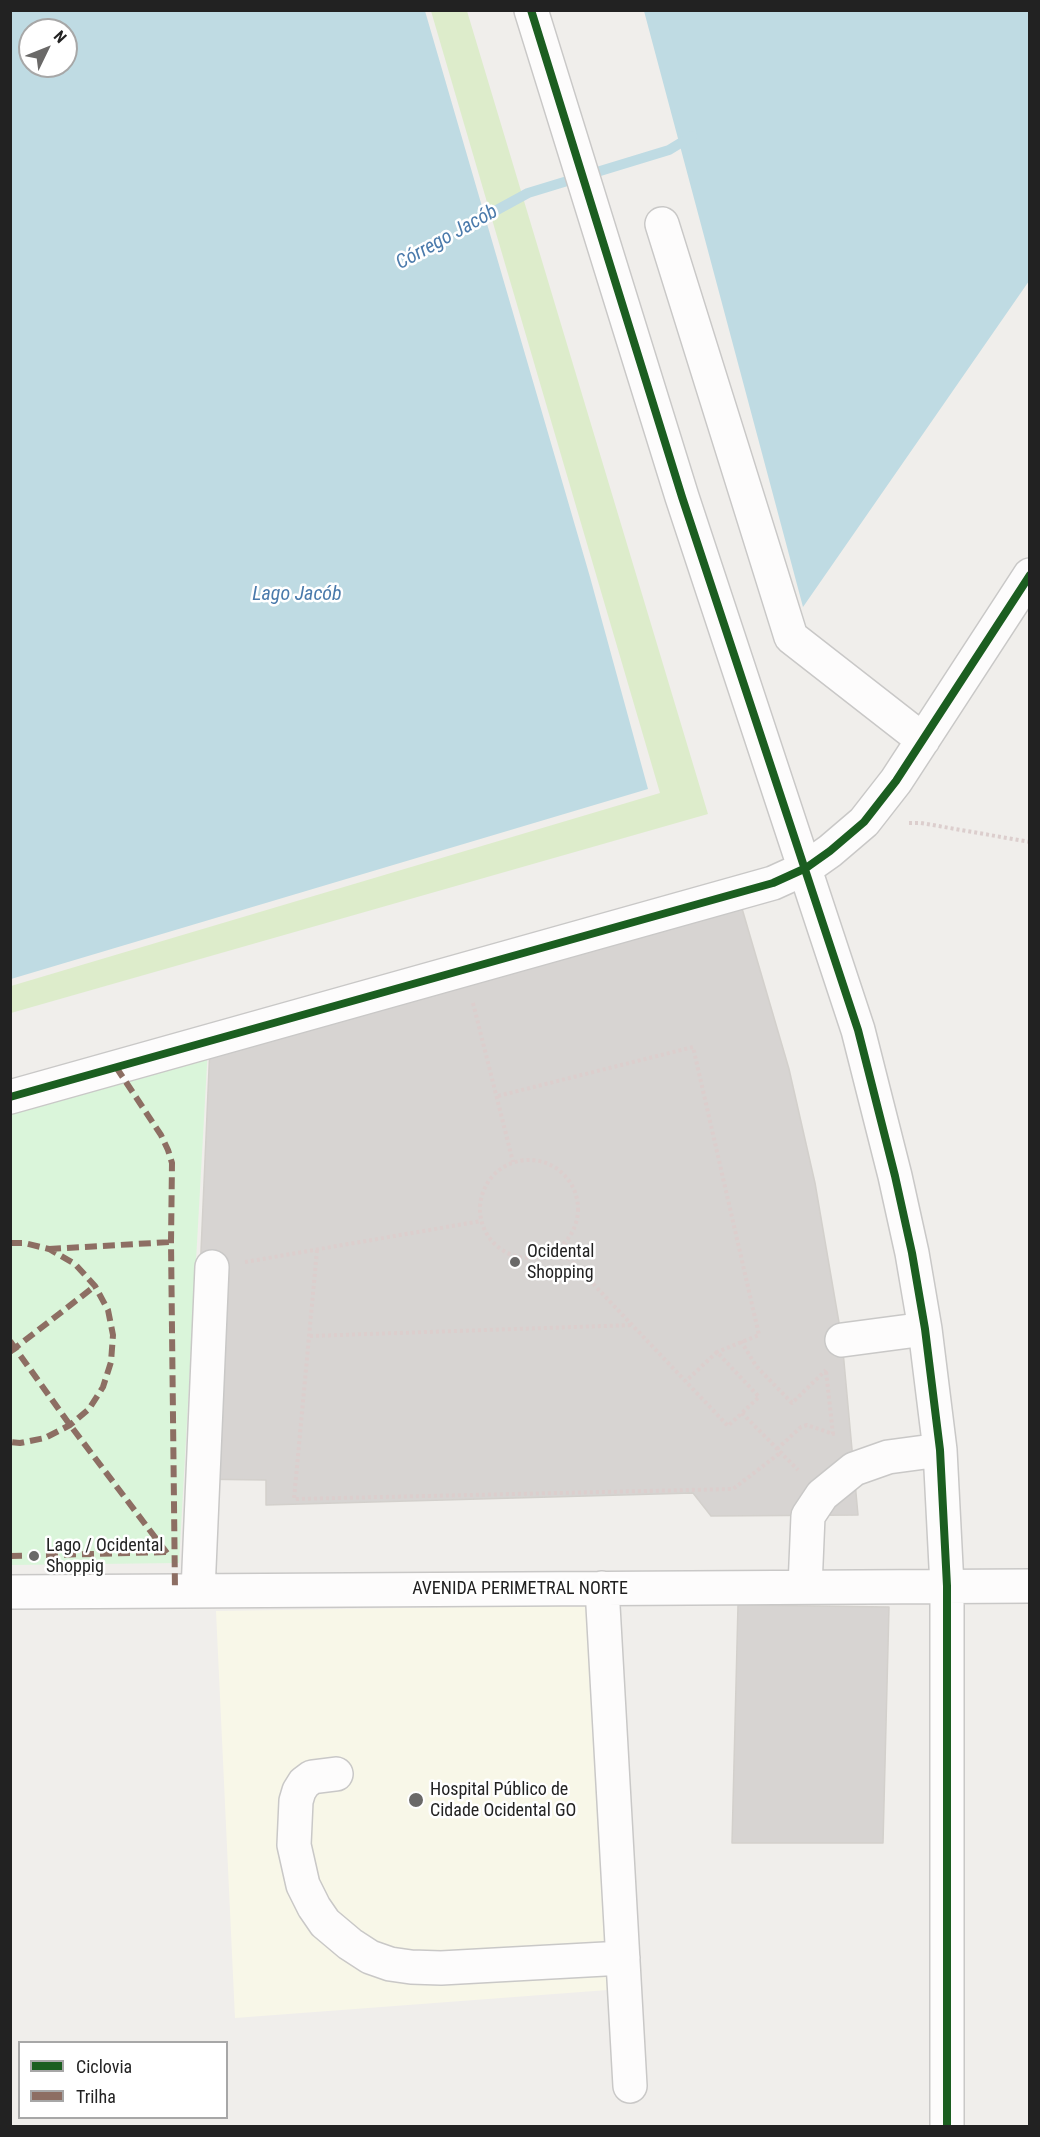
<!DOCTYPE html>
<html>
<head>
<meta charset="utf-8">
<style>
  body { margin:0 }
  #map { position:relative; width:1040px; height:2137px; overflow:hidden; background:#f0eeeb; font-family:"Roboto Condensed",sans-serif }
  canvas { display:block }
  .frame { position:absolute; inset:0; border:12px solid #222; pointer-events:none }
  .legend { position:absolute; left:18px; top:2041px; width:210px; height:78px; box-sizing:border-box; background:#fff; border:2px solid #a7a7a7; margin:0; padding:8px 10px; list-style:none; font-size:18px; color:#222 }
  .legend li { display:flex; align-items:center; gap:12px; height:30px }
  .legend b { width:30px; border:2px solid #a7a7a7 }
  .north { position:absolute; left:18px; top:18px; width:60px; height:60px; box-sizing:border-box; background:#fff; border:2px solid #a7a7a7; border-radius:50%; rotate:47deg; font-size:16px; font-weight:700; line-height:24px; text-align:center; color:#222 }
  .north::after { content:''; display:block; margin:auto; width:21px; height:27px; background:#6a6968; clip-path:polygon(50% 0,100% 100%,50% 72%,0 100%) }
</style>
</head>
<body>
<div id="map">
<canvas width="1040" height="2137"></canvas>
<div class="frame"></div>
<ul class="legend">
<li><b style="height:8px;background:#1b5e20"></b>Ciclovia</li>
<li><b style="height:8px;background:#8d6e63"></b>Trilha</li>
</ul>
<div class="north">N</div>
</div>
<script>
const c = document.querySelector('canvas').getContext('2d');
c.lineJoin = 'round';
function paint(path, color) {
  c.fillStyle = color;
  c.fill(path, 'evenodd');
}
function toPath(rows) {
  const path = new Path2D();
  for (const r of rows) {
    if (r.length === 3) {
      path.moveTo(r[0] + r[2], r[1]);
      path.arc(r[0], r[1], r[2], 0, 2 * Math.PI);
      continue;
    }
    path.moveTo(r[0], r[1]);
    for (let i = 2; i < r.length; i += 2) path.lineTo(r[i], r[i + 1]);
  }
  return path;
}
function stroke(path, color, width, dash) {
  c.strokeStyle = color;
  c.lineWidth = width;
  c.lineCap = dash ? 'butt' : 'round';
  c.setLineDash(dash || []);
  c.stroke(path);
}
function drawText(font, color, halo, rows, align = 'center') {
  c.font = font + ' "Roboto Condensed",sans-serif';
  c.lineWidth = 5;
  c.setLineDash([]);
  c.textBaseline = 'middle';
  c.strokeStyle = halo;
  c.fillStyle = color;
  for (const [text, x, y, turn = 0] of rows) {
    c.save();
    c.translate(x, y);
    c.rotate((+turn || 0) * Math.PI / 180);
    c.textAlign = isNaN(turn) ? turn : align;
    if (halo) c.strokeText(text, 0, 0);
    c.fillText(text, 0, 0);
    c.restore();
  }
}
const education = toPath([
  [594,1605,621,1989,235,2018,216,1611]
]);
const grass = toPath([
  [431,11,467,11,708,814,11,1013,11,986,660,793]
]);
const park = toPath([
  [208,1047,179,1563,11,1565,11,1103]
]);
const water = toPath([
  [11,10,425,11,590,577,648,789,11,979],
  [30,30,66,30,66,66,30,66],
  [644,11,1029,11,1029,281,803,607]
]);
const stream = toPath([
  [473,223,528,193,669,150,692,136]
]);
const building = toPath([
  [741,905,789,1069,815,1183,842,1340,858,1515,711,1516,693,1493,266,1505,266,1480,191,1479,210,1046,741,905],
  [738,1605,889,1607,883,1843,732,1843,738,1605]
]);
const path = toPath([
  [909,823,921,823,1030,842],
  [473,1003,513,1162],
  [498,1096,693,1047,759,1335,717,1352],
  [529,1209,49],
  [560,1249,728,1426,759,1397,717,1352,686,1381],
  [317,1250,294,1499,733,1489,780,1453],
  [245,1262,481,1221],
  [310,1336,633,1325],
  [741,1341,756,1366,792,1403,826,1370],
  [742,1413,798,1470],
  [777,1449,801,1427,807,1425,833,1434,826,1371]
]);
const minor = toPath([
  [531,10,682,497,858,1030,895,1176,912,1253,925,1329,940,1450,947,1586,947,2126],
  [662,224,791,637,923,740],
  [10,1097,773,883,806,868,830,851,864,822,896,781,1030,575],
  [842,1340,925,1329],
  [805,1587,808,1516,822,1495,854,1469,888,1457,940,1450],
  [602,1588,630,2086],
  [198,1591,212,1267],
  [10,1592,1030,1586],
  [336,1774,312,1777,304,1783,299,1791,296,1801,294,1845,303,1885,314,1907,325,1923,350,1944,370,1957,390,1964,411,1967,441,1968,623,1958]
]);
const quiet = toPath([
  [116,1067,161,1135,168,1150,172,1163,171,1242,175,1591],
  [10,1243,24,1243,49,1249,75,1264,95,1286,108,1310,113,1335,111,1362,103,1387,89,1409,70,1425,45,1438,20,1443,10,1442],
  [49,1249,171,1242],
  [10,1341,70,1425,167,1553],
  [10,1352,95,1286],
  [10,1556,171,1552]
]);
const cycleway = toPath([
  [531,10,682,497,858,1030,895,1176,912,1253,925,1329,940,1450,947,1586,947,2126],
  [10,1097,773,883,806,868,830,851,864,822,896,781,1030,575]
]);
const markers = [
  [515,1262,6,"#6a6968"],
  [34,1556,6,"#6a6968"],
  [416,1800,8,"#6a6968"]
];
const poiNames = [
  ["Ocidental",527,1252],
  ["Shopping",527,1273],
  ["Lago / Ocidental",46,1546],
  ["Shoppig",46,1567],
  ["Hospital Público de",430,1790],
  ["Cidade Ocidental GO",430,1811]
];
const streetNames = [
  ["AVENIDA PERIMETRAL NORTE",520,1589]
];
const waterNames = [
  ["Córrego Jacób",447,238,-29],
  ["Lago Jacób",297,595]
];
paint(education, '#f8f7e8');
paint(grass, '#ddeccb');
paint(park, '#daf5da');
paint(water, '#bfdbe3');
stroke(stream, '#bfdbe3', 10);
paint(building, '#d7d4d2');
stroke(building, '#d3d0cc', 1.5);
stroke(minor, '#c9c8c7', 36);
stroke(path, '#dccecd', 4, [3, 3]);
stroke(minor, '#fdfcfc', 33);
stroke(quiet, '#8d6e63', 6, [12, 6]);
stroke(cycleway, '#1b5e20', 8);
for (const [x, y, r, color] of markers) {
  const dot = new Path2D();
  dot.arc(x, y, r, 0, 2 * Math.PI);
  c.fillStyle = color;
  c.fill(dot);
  stroke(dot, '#fff', 2);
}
drawText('18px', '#222', '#fff', poiNames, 'left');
drawText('18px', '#222', '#fff', streetNames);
drawText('italic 20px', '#4a7aab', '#fff', waterNames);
</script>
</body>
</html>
